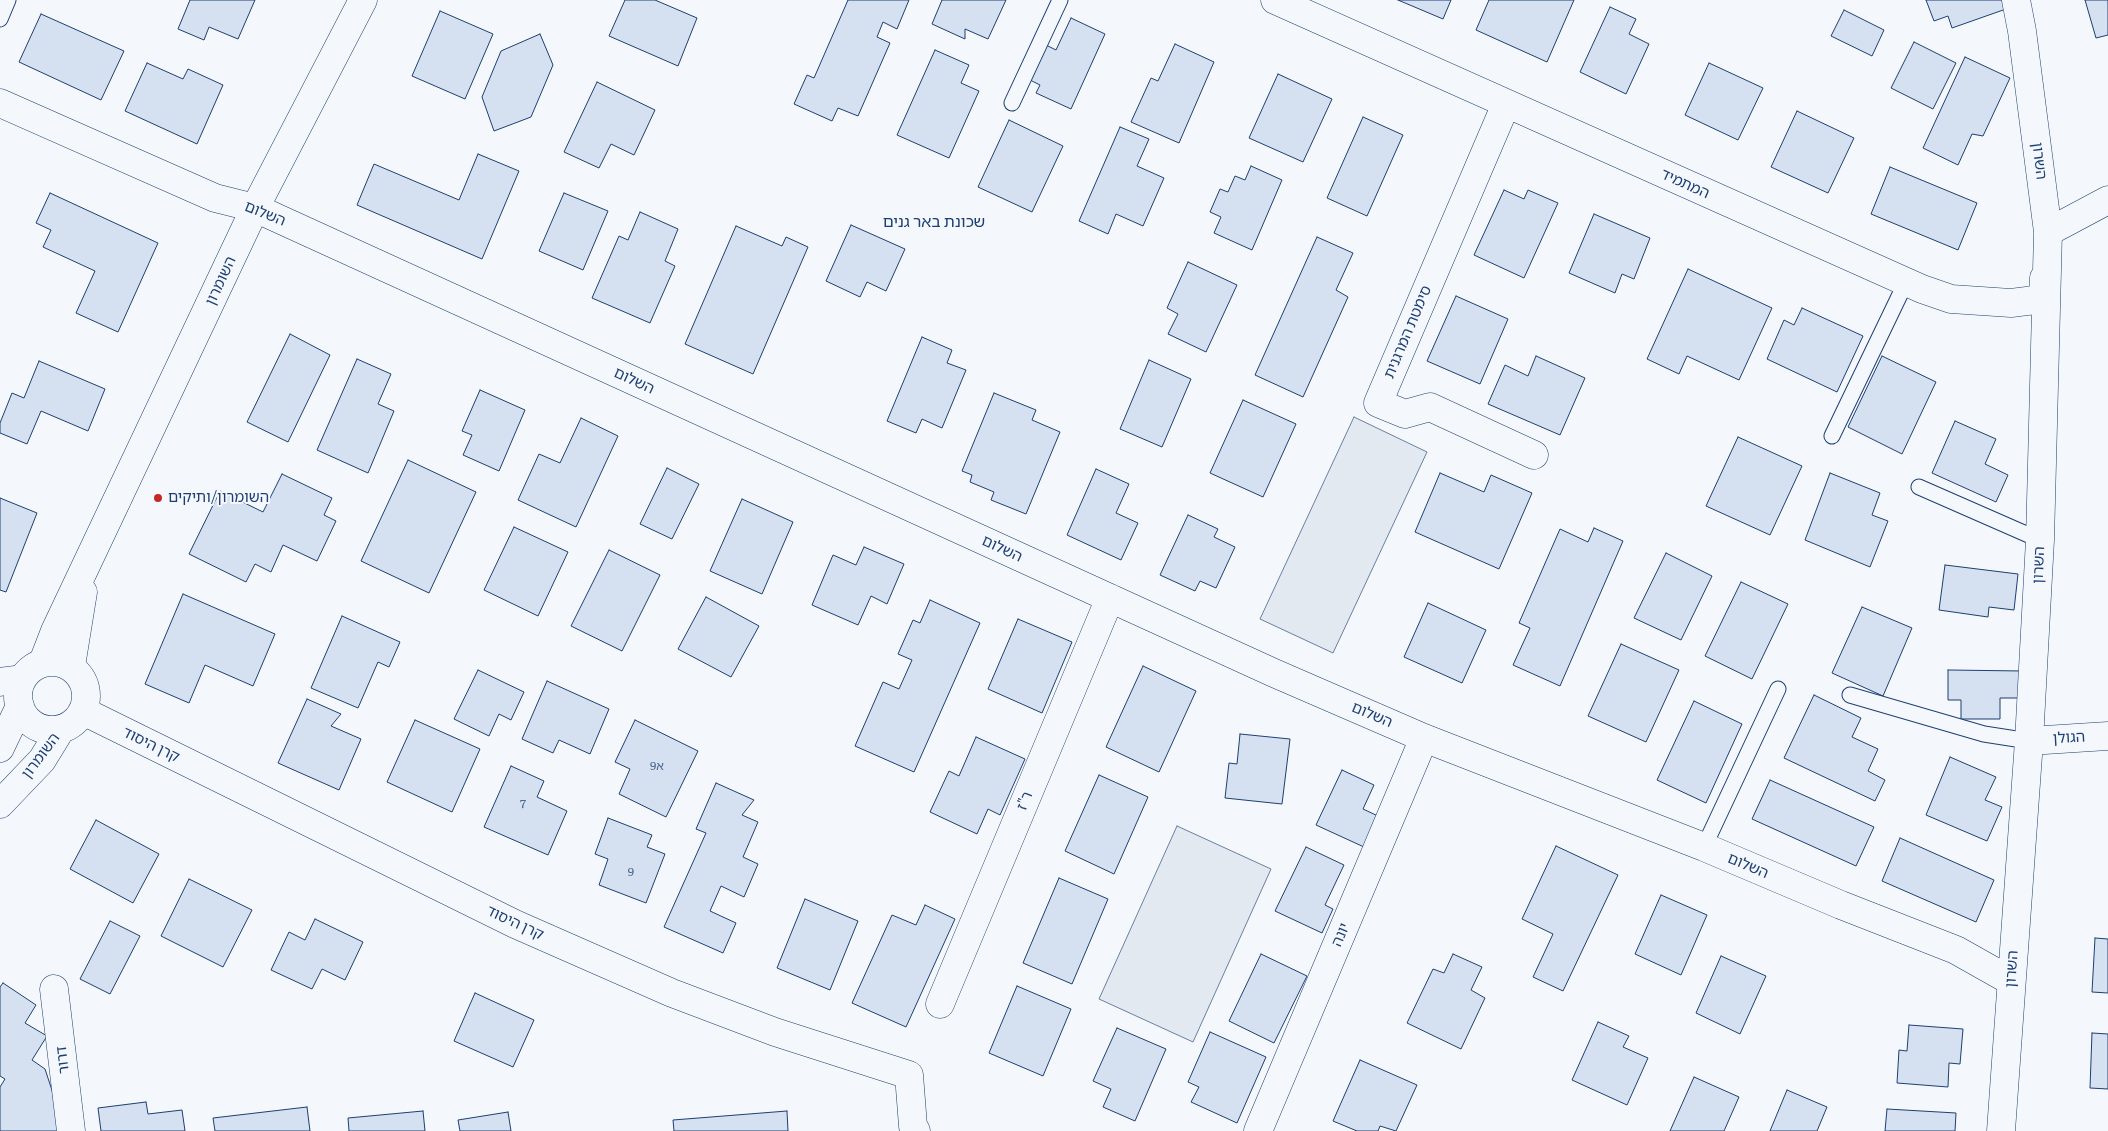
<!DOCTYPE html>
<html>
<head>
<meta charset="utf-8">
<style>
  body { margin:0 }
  canvas { display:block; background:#f4f7fb }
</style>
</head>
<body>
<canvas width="2108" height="1131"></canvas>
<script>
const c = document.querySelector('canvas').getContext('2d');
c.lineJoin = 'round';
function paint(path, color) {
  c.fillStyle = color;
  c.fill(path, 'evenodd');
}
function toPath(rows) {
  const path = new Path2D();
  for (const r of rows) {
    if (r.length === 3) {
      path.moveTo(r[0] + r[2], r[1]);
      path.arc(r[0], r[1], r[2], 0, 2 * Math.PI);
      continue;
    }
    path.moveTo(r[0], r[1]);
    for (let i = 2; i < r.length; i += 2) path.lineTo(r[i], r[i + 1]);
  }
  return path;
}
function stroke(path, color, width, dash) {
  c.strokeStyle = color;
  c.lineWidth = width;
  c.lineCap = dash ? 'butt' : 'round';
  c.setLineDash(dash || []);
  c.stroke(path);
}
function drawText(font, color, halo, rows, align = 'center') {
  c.font = font + ' Literata,"Noto Sans Hebrew",serif';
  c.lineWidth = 4;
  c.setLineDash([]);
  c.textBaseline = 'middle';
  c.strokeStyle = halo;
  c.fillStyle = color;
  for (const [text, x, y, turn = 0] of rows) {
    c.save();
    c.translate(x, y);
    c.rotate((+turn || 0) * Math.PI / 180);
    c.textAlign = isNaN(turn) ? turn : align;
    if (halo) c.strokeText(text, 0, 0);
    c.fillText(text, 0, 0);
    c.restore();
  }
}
const green = toPath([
  [1354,417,1427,452,1333,653,1260,619,1354,417],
  [1177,826,1271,869,1193,1042,1099,999,1177,826]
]);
const building = toPath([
  [190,0,255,0,238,39,209,27,204,40,178,29,190,0],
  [625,0,655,0,697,18,678,66,609,36,625,0],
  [848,0,909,0,897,29,883,22,877,37,890,43,858,116,838,108,832,121,794,104,807,75,814,78,848,0],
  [942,0,1006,0,988,39,965,29,965,39,932,24,942,0],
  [1398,0,1451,0,1443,19,1398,0],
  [1489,0,1574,0,1547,62,1476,30,1489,0],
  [1926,0,2003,0,2006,9,1952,28,1948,16,1934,21,1926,0],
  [2085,0,2108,0,2108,35,2096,38,2085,0],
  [1610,7,1636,19,1629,34,1649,44,1626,94,1580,72,1610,7],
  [1844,10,1884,30,1872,56,1831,36,1844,10],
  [440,11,493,34,465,99,412,76,440,11],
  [41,14,124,51,101,100,19,62,41,14],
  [1071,18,1105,34,1071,109,1036,93,1040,85,1028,79,1044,44,1056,50,1071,18],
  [540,34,553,65,531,117,494,131,482,97,501,51,540,34],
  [1914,42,1956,63,1933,109,1891,88,1914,42],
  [1175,44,1214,62,1179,143,1131,122,1151,78,1158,81,1175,44],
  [935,50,969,65,961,83,979,91,949,158,897,135,935,50],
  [1965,57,2010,78,1983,136,1972,134,1958,165,1923,148,1965,57],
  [147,63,183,79,188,69,223,85,197,144,125,111,147,63],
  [1709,63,1763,88,1738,140,1685,115,1709,63],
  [1278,74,1332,99,1303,162,1249,138,1278,74],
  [597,82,655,110,634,155,611,144,599,168,564,152,597,82],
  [1797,111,1854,138,1828,193,1771,167,1797,111],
  [1363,117,1403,135,1367,216,1327,198,1363,117],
  [1009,120,1063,146,1032,212,978,187,1009,120],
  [1120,127,1149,139,1137,166,1164,178,1143,226,1116,214,1108,234,1079,221,1120,127],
  [478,154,519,171,482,259,357,205,374,164,459,200,478,154],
  [1251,166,1282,180,1252,250,1214,233,1221,217,1210,212,1220,189,1228,192,1235,176,1245,180,1251,166],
  [1890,167,1977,203,1958,250,1871,214,1890,167],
  [1504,190,1524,199,1528,190,1558,203,1524,278,1474,255,1504,190],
  [50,193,158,243,118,332,76,313,95,271,43,247,51,230,36,223,50,193],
  [564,193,608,211,583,270,539,251,564,193],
  [640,212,678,229,665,261,675,266,650,323,592,298,619,236,628,240,640,212],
  [1594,214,1650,238,1634,279,1622,274,1615,293,1569,273,1594,214],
  [851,225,905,249,886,291,867,282,860,297,826,281,851,225],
  [736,226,782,246,786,237,808,247,753,374,685,344,736,226],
  [1317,237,1353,253,1336,290,1348,297,1303,397,1255,375,1317,237],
  [1188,262,1237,285,1206,352,1168,334,1178,314,1167,308,1188,262],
  [1688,269,1772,308,1739,380,1687,356,1679,374,1647,359,1688,269],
  [1456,296,1508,319,1480,384,1427,361,1456,296],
  [1802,308,1863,336,1837,392,1767,359,1784,320,1794,325,1802,308],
  [290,334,330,355,288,442,247,422,290,334],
  [922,337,952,350,947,363,966,370,942,428,922,419,916,433,887,421,922,337],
  [1536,356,1585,378,1560,435,1488,404,1505,365,1528,376,1536,356],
  [1882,356,1936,382,1902,454,1848,427,1882,356],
  [357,359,391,374,378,404,394,411,368,473,317,450,357,359],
  [1149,360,1191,379,1162,447,1120,429,1149,360],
  [39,361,105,389,88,431,41,411,27,444,0,433,0,423,12,393,24,398,39,361],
  [480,390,525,410,499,471,463,455,472,435,462,431,480,390],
  [994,393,1036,410,1032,420,1060,432,1026,514,991,500,994,492,970,482,972,475,962,471,994,393],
  [1243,400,1296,424,1263,497,1210,473,1243,400],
  [581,418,618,436,576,527,518,500,539,454,560,463,581,418],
  [1955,421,1996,439,1985,464,2008,475,1996,502,1932,473,1955,421],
  [1738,437,1802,466,1770,535,1706,506,1738,437],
  [408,460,476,492,429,593,361,561,408,460],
  [667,468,699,484,672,539,640,524,667,468],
  [1096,469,1129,484,1116,513,1138,523,1121,560,1067,535,1096,469],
  [1440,473,1484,492,1491,475,1532,493,1499,569,1415,532,1440,473],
  [1830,473,1880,493,1872,515,1888,521,1870,567,1805,540,1830,473],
  [282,474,332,498,324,515,336,521,317,561,283,545,271,572,255,564,246,582,189,554,220,491,263,512,282,474],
  [0,498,37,513,6,592,0,590,0,498],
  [742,499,793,522,762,594,710,571,742,499],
  [1188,515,1218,529,1214,537,1235,547,1216,588,1200,581,1195,591,1160,575,1188,515],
  [514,527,568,552,538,616,484,590,514,527],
  [1594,528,1623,541,1560,686,1513,665,1530,628,1519,623,1560,529,1588,542,1594,528],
  [864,547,904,564,887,604,871,596,858,625,812,605,833,555,856,565,864,547],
  [609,550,660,575,622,651,571,626,609,550],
  [1666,553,1712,576,1681,640,1634,618,1666,553],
  [1945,565,2018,574,2014,610,1989,607,1988,617,1939,610,1945,565],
  [1741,582,1788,604,1752,679,1705,656,1741,582],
  [183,594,275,634,253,686,205,665,189,703,145,684,183,594],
  [706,597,759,626,731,677,678,649,706,597],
  [930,600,980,623,914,772,855,746,883,682,899,689,912,660,898,654,913,620,920,623,930,600],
  [1428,603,1486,630,1462,683,1404,657,1428,603],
  [1862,607,1912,628,1883,696,1832,673,1862,607],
  [342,616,400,642,389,667,378,662,358,708,311,688,342,616],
  [1018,619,1072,642,1042,713,988,689,1018,619],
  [1621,644,1679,670,1646,742,1588,716,1621,644],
  [1143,666,1196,691,1159,772,1106,747,1143,666],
  [478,670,524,692,511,720,499,714,489,736,454,719,478,670],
  [1948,670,2023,671,2023,698,2000,698,2000,719,1961,719,1961,700,1948,700,1948,670],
  [547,681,609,709,590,754,559,740,553,753,522,739,547,681],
  [1814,695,1861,718,1852,737,1878,749,1868,771,1885,780,1875,801,1784,758,1814,695],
  [307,699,341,714,331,726,361,739,339,790,278,763,307,699],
  [1694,701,1742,724,1706,803,1657,780,1694,701],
  [415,720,480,749,452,812,387,782,415,720],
  [635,720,698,751,666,817,619,794,630,769,615,762,635,720],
  [1240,734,1290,739,1282,804,1225,798,1229,763,1237,764,1240,734],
  [976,737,1025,759,1000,815,988,809,977,834,930,812,949,771,959,776,976,737],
  [1950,757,1996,777,1985,800,2002,807,1987,841,1926,815,1950,757],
  [511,766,544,781,537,797,567,811,548,855,484,827,511,766],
  [1342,770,1374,785,1363,809,1378,816,1364,847,1316,825,1342,770],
  [1099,775,1148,797,1114,874,1065,851,1099,775],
  [1770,780,1874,827,1856,866,1752,819,1770,780],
  [716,783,754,800,742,815,758,822,743,857,758,864,744,897,721,886,710,911,736,923,723,953,664,927,706,833,696,829,716,783],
  [608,818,652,835,647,847,665,854,646,903,599,885,608,859,595,854,608,818],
  [96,820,159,854,133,903,70,869,96,820],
  [1900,838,1994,880,1976,922,1882,881,1900,838],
  [1556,846,1618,875,1563,991,1533,977,1553,934,1522,919,1556,846],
  [1306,847,1344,865,1325,905,1333,909,1322,933,1275,911,1306,847],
  [1059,878,1108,899,1072,984,1023,963,1059,878],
  [189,879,252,910,223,967,161,936,189,879],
  [1661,895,1707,915,1681,975,1635,954,1661,895],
  [805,899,858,921,830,990,777,968,805,899],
  [925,905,955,919,906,1027,852,1003,892,915,916,925,925,905],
  [315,919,363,942,345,980,322,969,312,989,271,970,289,932,305,940,315,919],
  [110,921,140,936,110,994,80,979,110,921],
  [2095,938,2108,939,2108,993,2092,992,2095,938],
  [1261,954,1307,976,1274,1043,1229,1021,1261,954],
  [1453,954,1482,967,1471,990,1485,998,1461,1049,1407,1023,1433,969,1444,973,1453,954],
  [1721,956,1766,976,1740,1034,1696,1013,1721,956],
  [3,983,36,1005,25,1023,47,1036,32,1060,45,1069,64,1127,62,1131,0,1131,0,1087,5,1079,0,1076,0,987,3,983],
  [1017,986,1071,1009,1043,1076,989,1053,1017,986],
  [475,993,534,1020,513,1067,454,1041,475,993],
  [1598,1022,1629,1036,1623,1047,1648,1058,1627,1105,1572,1080,1598,1022],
  [1909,1025,1963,1029,1960,1064,1949,1063,1948,1087,1897,1083,1899,1050,1907,1051,1909,1025],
  [1117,1028,1166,1049,1135,1121,1103,1107,1111,1089,1093,1081,1117,1028],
  [1210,1032,1266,1057,1237,1123,1191,1102,1199,1087,1188,1082,1210,1032],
  [2092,1033,2108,1034,2108,1089,2090,1088,2092,1033],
  [1360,1060,1417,1085,1396,1131,1380,1126,1378,1131,1357,1131,1333,1121,1360,1060],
  [1694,1077,1739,1097,1724,1131,1670,1131,1694,1077],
  [1787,1090,1827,1107,1817,1131,1770,1131,1787,1090],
  [146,1102,148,1114,182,1110,185,1131,101,1131,98,1108,146,1102],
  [307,1107,310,1131,215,1131,213,1118,307,1107],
  [1887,1109,1956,1113,1955,1131,1885,1131,1887,1109],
  [423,1111,425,1131,349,1131,348,1118,423,1111],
  [787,1111,788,1131,674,1131,673,1120,787,1111],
  [508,1112,511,1131,460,1131,458,1120,508,1112]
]);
const service = toPath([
  [0,19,8,0],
  [1012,103,1060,0],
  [1832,436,1906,282],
  [1919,487,2040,540],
  [1850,695,1984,734,2029,741],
  [1704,847,1778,689]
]);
const minor = toPath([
  [1275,0,1922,289,1951,299,2011,303,2043,299,2044,278],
  [0,103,215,198,255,208,1274,673,1424,738,1704,847,1841,905,1956,950,2011,981],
  [1506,104,1378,403,1405,414,1430,407,1534,455],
  [2048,232,2108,200],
  [0,682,22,679],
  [83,711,515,924,672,993,775,1032,909,1075,913,1126,916,1131],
  [2029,741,2108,736],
  [54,989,71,1131],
  [940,1004,1110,598],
  [1258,1131,1424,738],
  [2001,1131,2029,741,2040,540,2048,232,2022,31,2016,0]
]);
const tertiary = toPath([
  [52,696,34],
  [43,662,55,631,255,208,363,0],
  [71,666,83,592],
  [0,748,20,706],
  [0,804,42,760,61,729]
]);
const markers = [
  [158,498,5,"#c62828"]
];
const numberNames = [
  ["9א",657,766],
  ["7",523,804],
  ["9",631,872]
];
const streetNames = [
  ["השרון",2039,161,83],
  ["המתמיד",1685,184,24],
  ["השלום",265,214,22],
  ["השומרון",221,281,-65],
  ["סימטת המרגנית",1408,332,-67],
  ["השלום",634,381,25],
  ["השלום",1002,549,25],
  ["השרון",2039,565,-87],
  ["השלום",1372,715,23],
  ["הגולן",2069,738,-3],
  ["קרן היסוד",151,745,26],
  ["השומרון",41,756,-53],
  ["ר\"ז",1025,801,-67],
  ["השלום",1748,866,23],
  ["קרן היסוד",515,923,25],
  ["יונה",1341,935,-67],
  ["השרון",2012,969,-86],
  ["דרור",63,1060,-97]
];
const poiNames = [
  ["השומרון/ותיקים",168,498]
];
const neighbourhoodNames = [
  ["שכונת באר גנים",934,222]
];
paint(green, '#e3e9f0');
stroke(green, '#687fa3', 1);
paint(building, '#d5e0f0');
stroke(building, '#1d3f73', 1);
stroke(service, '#1d3f73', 17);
stroke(minor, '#1d3f73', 29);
stroke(tertiary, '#1d3f73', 29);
stroke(service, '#f4f7fb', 15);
stroke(minor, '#f4f7fb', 28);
stroke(tertiary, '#f4f7fb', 28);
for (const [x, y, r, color] of markers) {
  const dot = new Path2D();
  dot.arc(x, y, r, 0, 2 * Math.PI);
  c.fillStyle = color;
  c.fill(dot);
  stroke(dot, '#f4f7fb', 2);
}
drawText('12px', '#4b6792', null, numberNames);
drawText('15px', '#1d3f73', '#f4f7fb', streetNames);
drawText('15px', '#1d3f73', '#f4f7fb', poiNames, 'left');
drawText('16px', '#1d3f73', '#f4f7fb', neighbourhoodNames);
</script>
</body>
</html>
